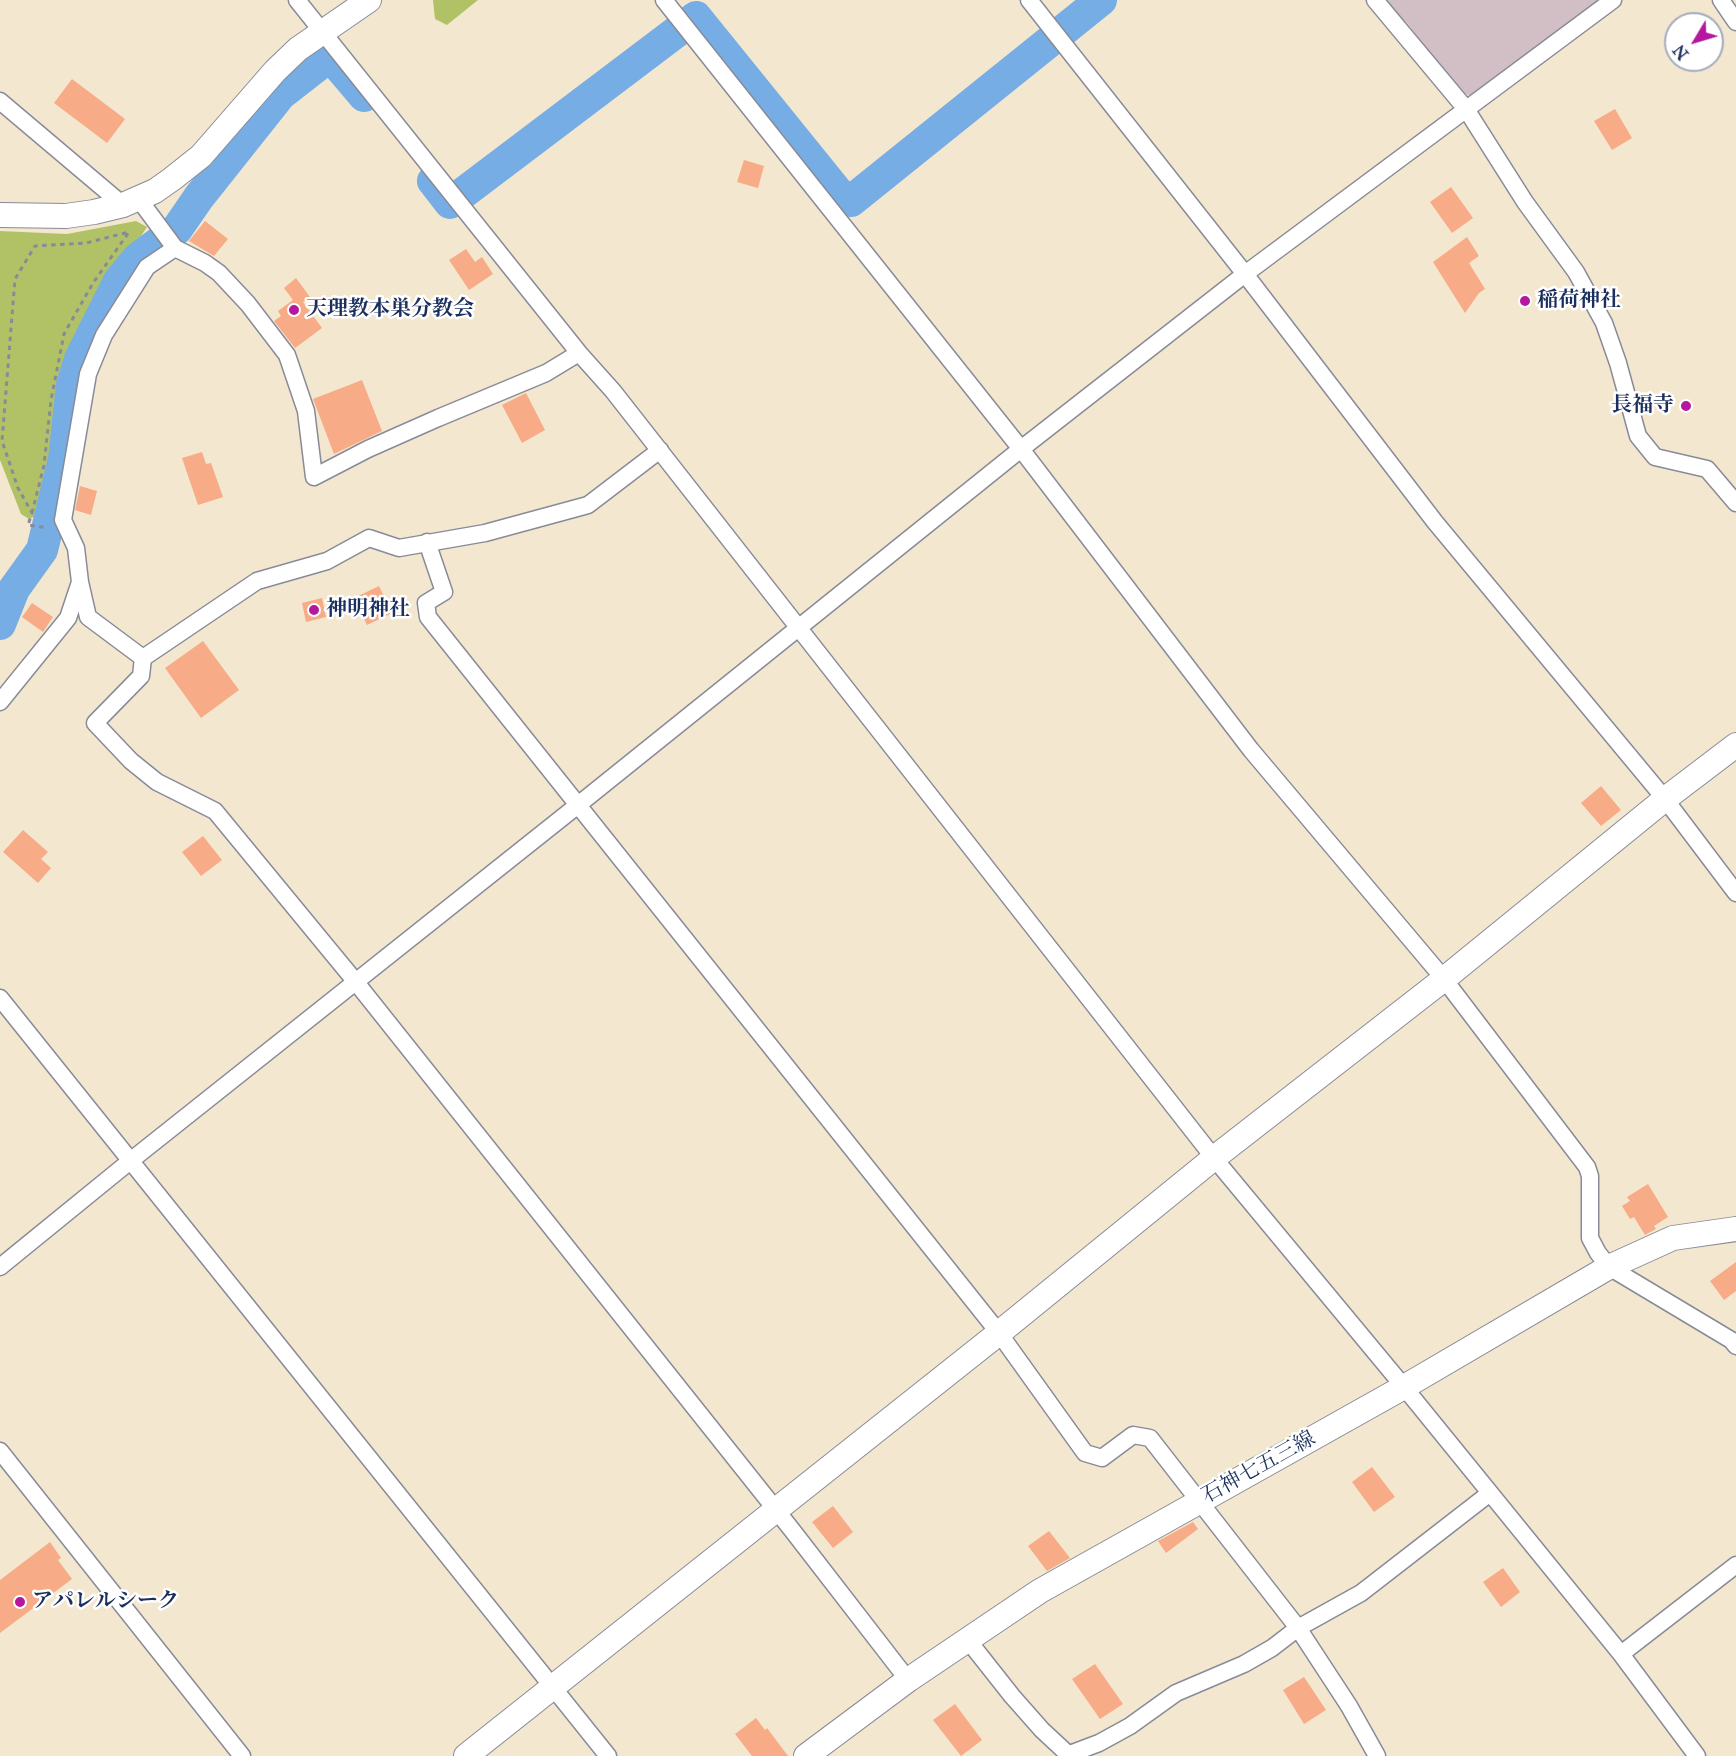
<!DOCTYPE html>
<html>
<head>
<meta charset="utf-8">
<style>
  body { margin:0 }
  #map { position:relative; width:1736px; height:1756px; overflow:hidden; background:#f4e7d0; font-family:"IM FELL Great Primer",serif }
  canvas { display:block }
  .north { position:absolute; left:1664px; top:12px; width:60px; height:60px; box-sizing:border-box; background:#fff; border:2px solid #a4acbf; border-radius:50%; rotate:232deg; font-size:16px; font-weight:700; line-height:24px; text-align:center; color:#1b2f5e }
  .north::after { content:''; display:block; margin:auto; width:21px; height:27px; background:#b5179e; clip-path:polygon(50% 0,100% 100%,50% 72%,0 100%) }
</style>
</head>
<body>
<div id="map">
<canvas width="1736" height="1756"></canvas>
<div class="north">N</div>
</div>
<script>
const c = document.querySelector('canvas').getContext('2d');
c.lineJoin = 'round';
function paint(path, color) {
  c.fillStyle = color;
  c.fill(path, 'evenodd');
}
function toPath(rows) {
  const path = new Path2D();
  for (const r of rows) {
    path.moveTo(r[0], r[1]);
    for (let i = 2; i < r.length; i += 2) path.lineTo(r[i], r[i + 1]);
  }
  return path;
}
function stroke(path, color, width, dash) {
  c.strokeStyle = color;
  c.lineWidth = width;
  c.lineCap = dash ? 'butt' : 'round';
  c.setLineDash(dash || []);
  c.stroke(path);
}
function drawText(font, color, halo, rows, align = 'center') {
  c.font = font + ' "IM FELL Great Primer","Noto Serif JP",serif';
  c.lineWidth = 5;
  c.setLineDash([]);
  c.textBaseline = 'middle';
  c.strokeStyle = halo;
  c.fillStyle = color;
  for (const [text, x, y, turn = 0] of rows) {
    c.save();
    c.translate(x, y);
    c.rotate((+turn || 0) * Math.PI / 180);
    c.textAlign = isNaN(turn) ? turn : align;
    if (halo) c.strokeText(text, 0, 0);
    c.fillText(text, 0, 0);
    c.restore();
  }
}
const industrial = toPath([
  [1383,0,1600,0,1471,96,1460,92,1408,24]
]);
const green = toPath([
  [433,0,478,0,447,25,435,19],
  [136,221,147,227,113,278,69,370,58,472,41,514,29,519,21,514,0,460,0,231,67,234]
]);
const river = toPath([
  [433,181,450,203,696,17,844,200,851,201,1101,0],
  [0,624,14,589,42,550,64,459,72,385,80,359,119,281,138,258,177,229,199,197,280,95,330,56,364,96]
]);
const building = toPath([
  [72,79,125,119,107,143,54,103],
  [1615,109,1632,138,1612,150,1594,121],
  [744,160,764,166,758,188,737,182],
  [1451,187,1473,218,1452,233,1430,202],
  [205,221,228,239,214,256,189,241],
  [1467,237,1479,256,1469,263,1485,289,1479,293,1465,313,1433,262],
  [466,249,475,262,482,257,493,274,469,290,449,260],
  [296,278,310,297,303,302,322,328,295,348,274,321,281,316,278,311,293,300,284,288],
  [362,380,382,431,334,454,313,399],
  [526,393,545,430,522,443,502,405],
  [202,452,206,464,211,463,223,497,198,505,182,458],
  [80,486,97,491,91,515,75,510],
  [379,586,392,613,367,625,354,598],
  [322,598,326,617,306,622,302,603],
  [32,603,53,617,43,632,22,617],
  [203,641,239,690,201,718,165,668],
  [1601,786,1621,810,1601,826,1581,803],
  [23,830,48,852,41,859,51,868,38,883,3,852],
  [203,836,222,860,201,876,182,852],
  [1648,1184,1668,1217,1654,1226,1656,1229,1645,1235,1634,1217,1630,1219,1622,1206,1630,1201,1627,1197],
  [1736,1262,1736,1291,1724,1300,1710,1281],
  [1372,1467,1395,1497,1374,1512,1352,1482],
  [833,1506,853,1532,833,1548,812,1522],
  [1193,1522,1198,1529,1166,1553,1158,1541],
  [1049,1531,1070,1558,1047,1571,1028,1546],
  [50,1542,61,1558,58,1560,72,1579,0,1633,0,1580],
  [1503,1568,1520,1592,1501,1607,1483,1582],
  [1095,1664,1123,1704,1100,1719,1072,1679],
  [1304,1677,1326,1710,1304,1724,1283,1690],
  [955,1704,982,1740,961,1756,933,1720],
  [756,1718,765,1730,767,1728,788,1756,752,1756,735,1734]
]);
const path = toPath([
  [32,513,44,465,51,400,64,334,93,283,129,232,86,243,35,246,15,279,2,441,18,488,32,513,28,525,48,528]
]);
const street = toPath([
  [297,0,579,353,613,391,1214,1158,1404,1387,1621,1654,1697,1756],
  [664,0,1021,449,1251,750,1444,979,1587,1167,1590,1176,1590,1238,1598,1253,1609,1267,1731,1340,1736,1346],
  [1029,0,1245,274,1435,522,1665,799,1736,893],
  [1375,0,1466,109,1525,202,1576,272,1604,323,1618,363,1638,436,1655,457,1707,469,1736,503],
  [1721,0,1736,22],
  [0,101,123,205],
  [138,198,175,248,205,263,219,273,248,304,287,355,306,411,314,477,368,449,438,418,546,373,579,353],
  [660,450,588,505,485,533,399,548,369,538,327,561,257,581,143,658,141,676,95,723,131,761,157,782,215,811,355,981,792,1530,908,1680],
  [427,542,444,592,426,603,428,617,999,1333,1085,1453,1102,1458,1133,1435,1150,1438,1298,1628,1349,1706,1377,1756],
  [143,658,88,617,80,582,76,548,63,520,88,374,104,335,147,267,175,248],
  [0,702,68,618,80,582],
  [0,998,608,1756],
  [0,1267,129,1162,578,805,1021,449,1245,274,1613,0],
  [0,1451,242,1756],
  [967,1639,1012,1696,1042,1730,1070,1756],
  [1621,1654,1736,1565],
  [1070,1754,1099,1743,1130,1726,1176,1693,1244,1664,1272,1648,1298,1628,1361,1593,1490,1493]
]);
const secondary = toPath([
  [0,215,66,216,94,212,123,205,155,191,172,179,201,156,275,71,298,49,369,0],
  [466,1756,999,1333,1214,1158,1444,979,1665,799,1736,745],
  [806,1756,908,1680,1040,1591,1404,1387,1609,1267,1673,1238,1736,1229]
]);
const markers = [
  [1525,301,6,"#b5179e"],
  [294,310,6,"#b5179e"],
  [1686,406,6,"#b5179e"],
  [314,610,6,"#b5179e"],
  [20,1602,6,"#b5179e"]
];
const poiNames = [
  ["稲荷神社",1537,301],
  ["天理教本巣分教会",306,310],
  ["長福寺",1674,406,"right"],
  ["神明神社",326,610],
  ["アパレルシーク",32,1602]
];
const streetNames = [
  ["石神七五三線",1259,1468,-29]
];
paint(industrial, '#d2bec5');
paint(green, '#b1c266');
stroke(river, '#76ade4', 32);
paint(building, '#f7ab86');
stroke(street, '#888b97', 19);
stroke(secondary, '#888b97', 26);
stroke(path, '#888b97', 3, [4.5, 4.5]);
stroke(street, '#fff', 16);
stroke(secondary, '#fff', 24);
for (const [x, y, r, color] of markers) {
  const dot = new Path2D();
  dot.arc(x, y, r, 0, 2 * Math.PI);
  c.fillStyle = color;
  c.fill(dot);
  stroke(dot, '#fff', 2);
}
drawText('bold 21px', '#1b2f5e', '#fff', poiNames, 'left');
drawText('21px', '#1b2f5e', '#fff', streetNames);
</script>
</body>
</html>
